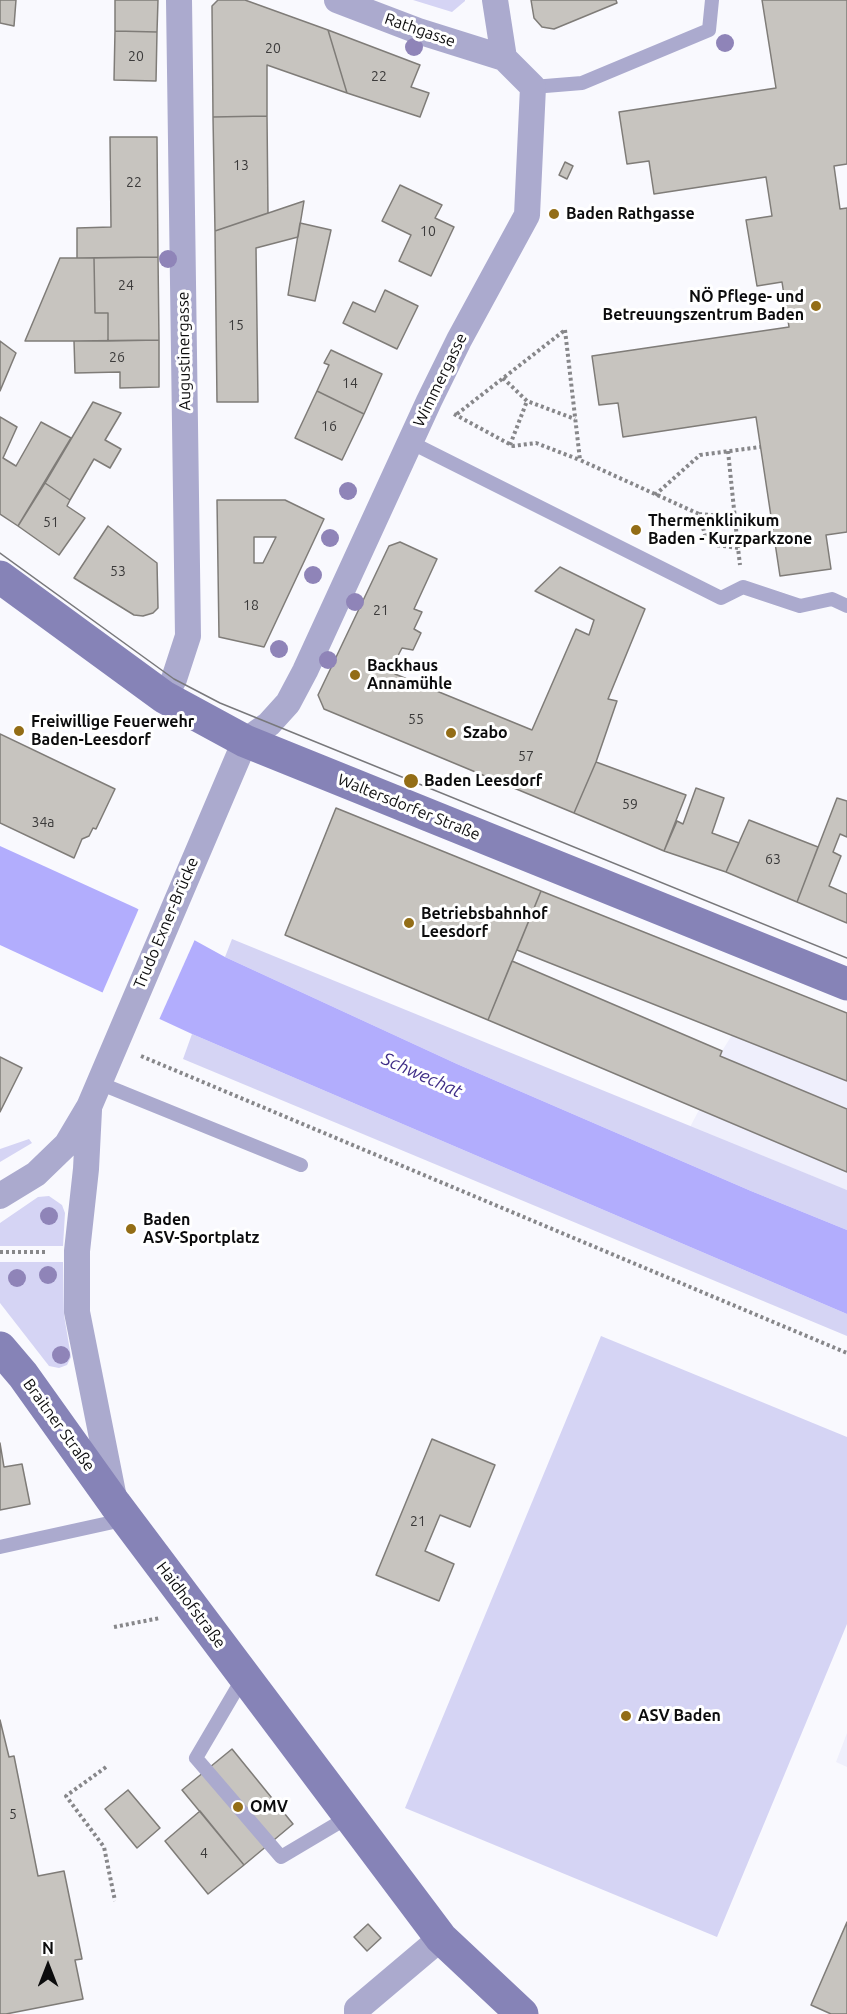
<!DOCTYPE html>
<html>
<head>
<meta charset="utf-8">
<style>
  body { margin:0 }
  #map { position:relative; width:847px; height:2014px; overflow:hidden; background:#f9f9fe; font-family:Ubuntu,sans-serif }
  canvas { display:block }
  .north { position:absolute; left:18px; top:1936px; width:60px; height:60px; -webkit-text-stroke:4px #fff; paint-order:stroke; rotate:0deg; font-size:16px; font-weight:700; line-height:24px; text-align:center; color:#0c0c0d }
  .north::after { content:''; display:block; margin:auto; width:21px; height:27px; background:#0c0c0d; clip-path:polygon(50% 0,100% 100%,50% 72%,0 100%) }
</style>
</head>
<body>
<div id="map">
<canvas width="847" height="2014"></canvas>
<div class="north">N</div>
</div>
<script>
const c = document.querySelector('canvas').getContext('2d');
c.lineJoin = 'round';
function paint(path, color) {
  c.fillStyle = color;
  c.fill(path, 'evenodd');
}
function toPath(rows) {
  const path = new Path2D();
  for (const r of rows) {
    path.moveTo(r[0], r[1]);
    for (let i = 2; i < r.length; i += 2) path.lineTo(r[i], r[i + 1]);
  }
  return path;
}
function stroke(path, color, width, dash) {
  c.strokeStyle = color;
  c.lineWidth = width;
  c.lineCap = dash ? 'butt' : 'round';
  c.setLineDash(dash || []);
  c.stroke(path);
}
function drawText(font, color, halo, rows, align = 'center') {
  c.font = font + ' Ubuntu,sans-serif';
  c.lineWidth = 6;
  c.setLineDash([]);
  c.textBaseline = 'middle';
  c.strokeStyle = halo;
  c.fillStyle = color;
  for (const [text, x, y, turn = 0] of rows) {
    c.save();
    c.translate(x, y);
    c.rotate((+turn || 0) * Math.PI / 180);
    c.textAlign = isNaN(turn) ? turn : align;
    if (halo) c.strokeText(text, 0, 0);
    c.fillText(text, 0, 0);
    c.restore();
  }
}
const built = toPath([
  [732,1035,847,1081,847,1190,690,1127,699,1110,722,1051],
  [847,1733,847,1767,836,1762]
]);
const green = toPath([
  [413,0,465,0,465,1,452,12],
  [232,939,847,1190,847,1230,751,1191,457,1064,225,957],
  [192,1034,847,1314,847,1336,183,1059],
  [29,1139,32,1143,0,1162,0,1149],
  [49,1196,62,1205,65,1213,63,1246,0,1246,0,1223,38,1197],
  [0,1262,63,1262,64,1315,71,1357,67,1365,59,1368,49,1366,0,1303],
  [601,1336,847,1437,847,1624,717,1937,405,1808]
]);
const water = toPath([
  [0,846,136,908,225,957,457,1064,751,1191,847,1230,847,1314,192,1034,0,945]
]);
const pier = toPath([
  [140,906,196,937,158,1022,101,996]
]);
const building = toPath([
  [0,0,16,0,14,26,0,23,0,0],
  [115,0,158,0,157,32,115,31,115,0],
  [218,0,245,0,328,30,347,93,267,65,267,116,213,117,212,6,218,0],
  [531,0,616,0,617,3,554,29,542,27,534,18,531,0],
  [762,0,847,0,847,164,834,166,840,209,847,208,847,532,826,535,831,569,780,576,756,417,623,437,618,403,599,405,592,356,789,327,782,282,757,286,746,220,772,216,766,177,654,194,649,161,627,164,619,112,776,88,762,0],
  [328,30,420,65,411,87,429,93,420,117,347,93,328,30],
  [115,31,157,32,156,81,114,80,115,31],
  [267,116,268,213,215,231,213,117,267,116],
  [110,137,157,137,158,257,77,258,77,228,111,227,110,137],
  [565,162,573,166,567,179,559,175,565,162],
  [400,185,442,205,435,218,454,227,431,276,399,261,411,235,382,221,400,185],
  [304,201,298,237,256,248,258,402,217,402,215,231,304,201],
  [300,223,331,230,315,301,288,295,300,223],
  [158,257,159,340,108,341,108,313,95,313,94,258,158,257],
  [60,258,94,258,95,313,108,313,108,341,25,341,60,258],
  [385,290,418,306,397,349,343,323,353,302,375,312,385,290],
  [159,340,159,387,120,388,120,372,75,373,74,341,159,340],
  [0,341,16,353,0,391,0,341],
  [331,350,382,374,364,414,317,391,329,365,324,363,331,350],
  [317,391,364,414,342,460,295,438,317,391],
  [93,402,121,413,105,440,121,449,110,468,94,459,70,500,45,483,93,402],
  [0,417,17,427,3,458,16,466,41,422,71,438,18,526,0,514,0,417],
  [45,483,70,500,67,506,85,518,59,555,18,526,45,483],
  [217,500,285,500,324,519,264,647,219,637,217,500],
  [254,537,276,537,263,563,254,563,254,537],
  [108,526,157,563,158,608,153,613,143,616,134,615,74,578,108,526],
  [400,542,437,559,414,609,422,612,414,629,421,633,413,650,402,648,393,665,395,674,532,730,576,629,589,635,594,620,535,591,560,567,645,609,608,699,617,701,596,762,574,813,324,709,318,695,389,546,400,542],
  [0,734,115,789,96,829,93,828,89,836,82,839,74,858,0,823,0,734],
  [596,762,686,795,664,851,574,813,596,762],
  [696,788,724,798,712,833,739,843,726,872,664,851,677,821,683,824,696,788],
  [837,798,847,801,847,837,840,834,833,852,841,856,829,886,847,894,847,923,797,902,837,798],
  [336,808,541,891,488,1020,285,935,336,808],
  [749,820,818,847,797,902,726,872,749,820],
  [541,891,847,1013,847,1081,517,950,541,891],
  [512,961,722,1051,720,1056,847,1109,847,1172,488,1020,512,961],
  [0,1057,22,1068,0,1112,0,1057],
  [432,1439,495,1465,470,1527,440,1515,425,1551,454,1564,439,1601,376,1575,432,1439],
  [0,1443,4,1467,22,1464,30,1504,0,1510,0,1443],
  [0,1720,9,1757,14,1756,38,1876,64,1871,82,1959,75,1960,83,1999,6,2014,0,2014,0,1720],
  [232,1749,293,1824,244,1865,182,1790,232,1749],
  [128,1790,160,1828,137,1848,105,1809,128,1790],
  [200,1811,244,1865,208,1894,165,1841,200,1811],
  [847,1922,847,2014,831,2014,811,2005,847,1922],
  [368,1924,381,1938,367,1951,354,1937,368,1924]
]);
const path = toPath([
  [565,330,580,460,699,514,706,538,716,545,738,548,740,565],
  [503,378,527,401,575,419],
  [454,414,513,446,536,443,580,460],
  [457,414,565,330],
  [510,445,527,401],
  [728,451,738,548],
  [655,495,700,455,760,447],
  [699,514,735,517],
  [141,1056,847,1353],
  [0,1252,47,1252],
  [114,1627,160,1618],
  [106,1767,66,1796,104,1847,115,1901]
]);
const lane = toPath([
  [533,87,582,83,709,30,712,0],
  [410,442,721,598,743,587,800,606,832,599,847,606],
  [99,1083,301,1165],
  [0,1547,127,1519],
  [243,1678,196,1758,281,1857,350,1816]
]);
const street = toPath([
  [337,0,418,31,504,58],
  [164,697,174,679,188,636,179,0],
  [89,1110,86,1169,77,1251,77,1312,114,1498],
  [0,1196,36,1174,67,1144,89,1107,245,741,269,724,288,703,305,671,429,401,459,340,527,215,533,87,504,58,495,0],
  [357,2014,357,2009,441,1938]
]);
const secondary = toPath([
  [0,577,164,697,245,741,847,984],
  [0,1348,23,1375,115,1504,441,1938,522,2014]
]);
const tram = toPath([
  [0,553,174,679,220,703,847,958]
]);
const trees = [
  [725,43],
  [414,47],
  [168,259],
  [348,491],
  [330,538],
  [313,575],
  [355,602],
  [279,649],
  [328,660],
  [49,1216],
  [48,1275],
  [17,1278],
  [61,1355]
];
const markers = [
  [554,214,6,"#936d16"],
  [816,306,6,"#936d16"],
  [636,530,6,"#936d16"],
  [355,675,6,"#936d16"],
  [19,731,6,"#936d16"],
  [451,733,6,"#936d16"],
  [411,781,8,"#936d16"],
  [409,923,6,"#936d16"],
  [131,1229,6,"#936d16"],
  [626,1716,6,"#936d16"],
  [238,1807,6,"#936d16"]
];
const numberNames = [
  ["20",273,48],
  ["20",136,56],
  ["22",379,76],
  ["13",241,165],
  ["22",134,182],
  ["10",428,231],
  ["24",126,285],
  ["15",236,325],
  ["26",117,357],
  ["14",350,383],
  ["16",329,426],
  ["51",51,522],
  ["53",118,571],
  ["18",251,605],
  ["21",381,610],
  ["55",416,719],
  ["57",526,756],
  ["59",630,804],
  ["34a",43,822],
  ["63",773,859],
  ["21",418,1521],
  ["5",13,1814],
  ["4",204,1853]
];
const streetNames = [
  ["Rathgasse",420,30,19],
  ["Augustinergasse",184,351,-91],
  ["Wimmergasse",440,380,-64],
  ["Waltersdorfer Straße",409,807,22],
  ["Trudo Exner-Brücke",166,923,-67],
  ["Braitner Straße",59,1425,54],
  ["Haidhofstraße",191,1605,53]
];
const poiNames = [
  ["Baden Rathgasse",566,214],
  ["NÖ Pflege- und",804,297,"right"],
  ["Betreuungszentrum Baden",804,315,"right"],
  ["Thermenklinikum",648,521],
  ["Baden - Kurzparkzone",648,539],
  ["Backhaus",367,666],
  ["Annamühle",367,684],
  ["Freiwillige Feuerwehr",31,722],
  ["Baden-Leesdorf",31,740],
  ["Szabo",463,733],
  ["Baden Leesdorf",424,781],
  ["Betriebsbahnhof",421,914],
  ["Leesdorf",421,932],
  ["Baden",143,1220],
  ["ASV-Sportplatz",143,1238],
  ["ASV Baden",638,1716],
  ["OMV",250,1807]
];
const waterNames = [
  ["Schwechat",422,1075,24]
];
paint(built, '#efeffc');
paint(green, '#d5d4f4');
paint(water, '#b2adfd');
paint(pier, '#f9f9fe');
paint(building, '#c7c4bf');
stroke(building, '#7f7c78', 1.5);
stroke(path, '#87878a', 4, [3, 3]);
stroke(lane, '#abaace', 14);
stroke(street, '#abaace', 26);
stroke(secondary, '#8683b7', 33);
stroke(tram, '#78787b', 1.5);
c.fillStyle = '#8f84b8';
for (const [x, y] of trees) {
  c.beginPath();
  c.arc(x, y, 9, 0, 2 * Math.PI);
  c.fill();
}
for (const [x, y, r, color] of markers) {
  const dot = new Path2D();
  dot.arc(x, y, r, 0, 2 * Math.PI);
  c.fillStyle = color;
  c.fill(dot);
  stroke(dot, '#fff', 2);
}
drawText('14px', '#3b3a3a', null, numberNames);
drawText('16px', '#0c0c0d', '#fff', streetNames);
drawText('bold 16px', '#0c0c0d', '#fff', poiNames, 'left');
drawText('italic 18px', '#3f2d87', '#fff', waterNames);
</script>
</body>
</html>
